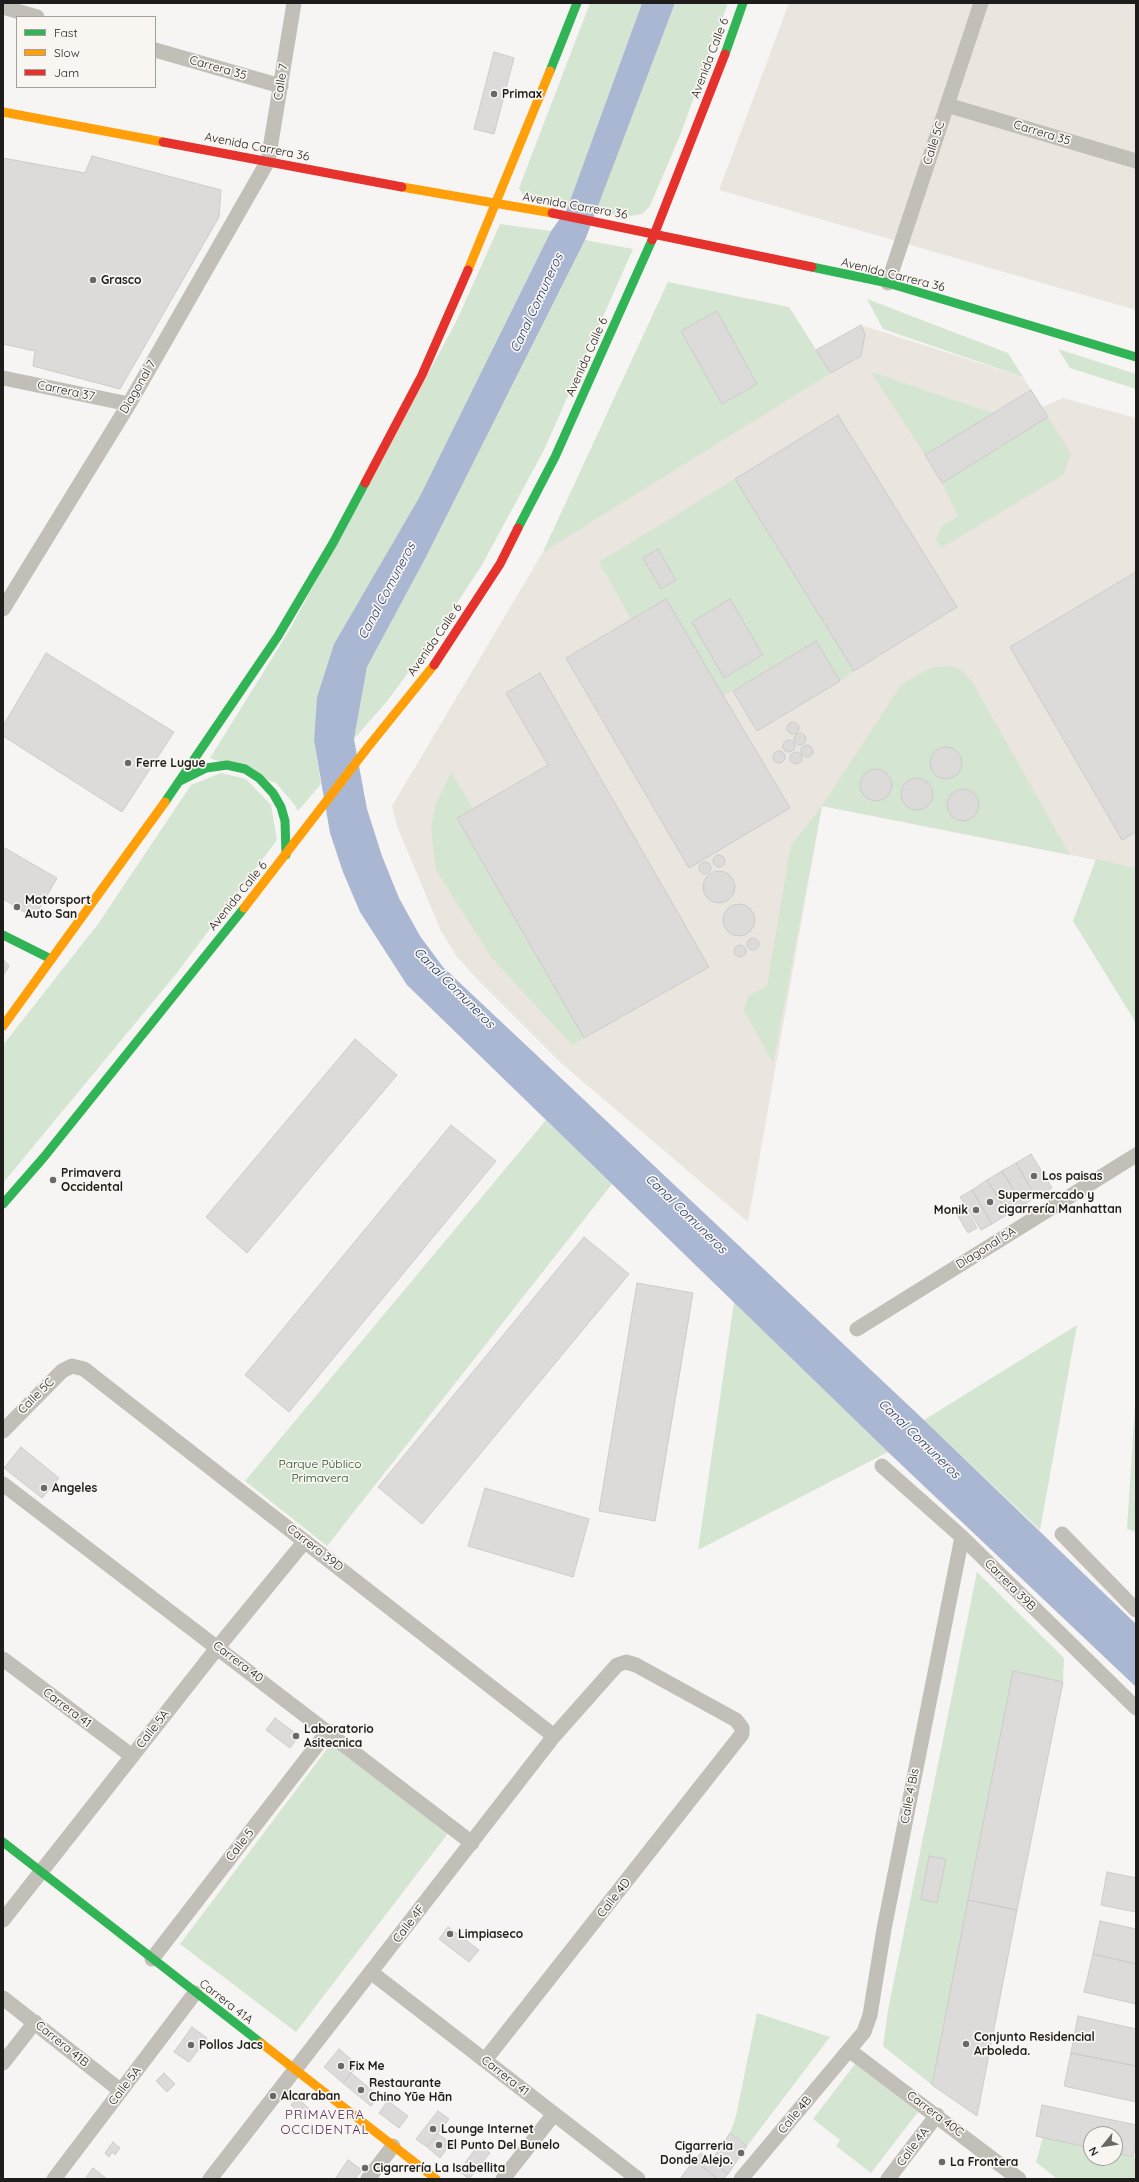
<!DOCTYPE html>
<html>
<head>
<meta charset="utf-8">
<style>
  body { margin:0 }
  #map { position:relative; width:1139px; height:2182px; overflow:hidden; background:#f7f5f3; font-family:Quicksand,sans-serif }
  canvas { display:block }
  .frame { position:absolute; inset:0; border:4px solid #1f1d1c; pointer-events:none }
  .legend { position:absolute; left:16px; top:16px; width:140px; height:72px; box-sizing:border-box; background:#f9f5f1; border:1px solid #a29f9c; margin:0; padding:5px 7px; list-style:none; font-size:12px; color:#1f1d1c }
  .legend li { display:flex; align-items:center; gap:8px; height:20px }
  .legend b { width:20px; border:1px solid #a29f9c }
  .north { position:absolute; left:1083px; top:2126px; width:40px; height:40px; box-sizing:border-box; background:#f9f5f1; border:1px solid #a29f9c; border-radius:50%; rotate:240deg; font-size:11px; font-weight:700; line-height:16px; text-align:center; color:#1f1d1c }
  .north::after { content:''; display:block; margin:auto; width:14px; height:18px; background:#6b6967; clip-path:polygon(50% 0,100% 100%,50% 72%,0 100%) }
</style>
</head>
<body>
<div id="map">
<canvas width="1139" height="2182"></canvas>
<div class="frame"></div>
<ul class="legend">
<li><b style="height:5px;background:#30b455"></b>Fast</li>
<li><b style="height:5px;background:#ff9f0a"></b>Slow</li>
<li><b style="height:5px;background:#e5322d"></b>Jam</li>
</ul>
<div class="north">N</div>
</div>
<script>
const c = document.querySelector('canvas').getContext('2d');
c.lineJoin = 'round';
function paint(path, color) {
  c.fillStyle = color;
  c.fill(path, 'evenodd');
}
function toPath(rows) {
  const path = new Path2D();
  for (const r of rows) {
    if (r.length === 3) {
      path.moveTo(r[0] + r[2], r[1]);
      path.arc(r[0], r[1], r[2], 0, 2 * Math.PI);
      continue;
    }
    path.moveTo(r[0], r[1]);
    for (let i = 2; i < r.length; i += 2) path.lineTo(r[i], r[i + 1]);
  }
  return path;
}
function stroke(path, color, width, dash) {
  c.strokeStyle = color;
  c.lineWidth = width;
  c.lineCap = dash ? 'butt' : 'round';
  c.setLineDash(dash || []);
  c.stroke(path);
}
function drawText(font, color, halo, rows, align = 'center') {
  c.font = font + ' Quicksand,sans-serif';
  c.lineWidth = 3.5;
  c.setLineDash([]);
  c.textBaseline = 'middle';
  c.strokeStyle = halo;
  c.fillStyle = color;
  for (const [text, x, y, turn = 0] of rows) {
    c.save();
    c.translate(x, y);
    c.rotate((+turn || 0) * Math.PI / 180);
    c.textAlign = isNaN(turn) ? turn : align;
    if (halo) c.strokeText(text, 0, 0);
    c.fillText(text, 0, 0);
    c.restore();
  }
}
const built = toPath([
  [789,3,1136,3,1136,310,719,190],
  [668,282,818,353,861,325,1023,377,1042,407,1063,398,1136,418,1136,868,822,806,748,1222,561,1063,478,980,457,957,441,931,397,826,392,806,543,552]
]);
const green = toPath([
  [590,3,642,3,567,209,533,201,524,197,519,188],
  [675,3,728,3,681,133,650,206,642,214,626,217,594,212],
  [500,224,551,231,420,496,334,644,317,697,314,740,321,784,298,811,294,804,276,783,210,758,289,631,457,320],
  [585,240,633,249,544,450,482,565,438,632,388,700,354,739,367,667,426,557],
  [668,282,789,307,831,373,543,552],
  [867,299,1008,353,1023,377,883,329],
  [1058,349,1136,374,1136,389,1070,368],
  [871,372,993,413,925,455],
  [1048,417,1071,454,1063,475,941,548,936,540,942,526,958,516,942,483],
  [735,479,854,671,840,681,816,641,723,696,666,599,631,619,599,562],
  [951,666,962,670,973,683,1070,855,822,806,773,1063,744,1011,748,996,767,986,791,845,822,806,901,685,926,670,936,667],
  [451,772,473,808,457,818,584,1038,572,1045,491,957,436,870,431,828,436,804],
  [221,773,246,779,271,805,277,840,176,974,3,1183,3,1045,98,924,191,785],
  [1096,859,1136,868,1136,1023,1073,921],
  [546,1120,612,1184,327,1546,245,1481],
  [734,1302,888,1452,698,1550],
  [1077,1325,1040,1530,924,1420],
  [1135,1405,1136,1405,1136,1532,1127,1529],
  [977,1572,1064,1658,1063,1682,992,1780,932,2085,883,2046,888,2010],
  [333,1741,449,1832,296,2032,180,1944],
  [757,2013,830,2037,747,2146,730,2133,736,2116],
  [855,2064,918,2112,871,2173,836,2146,840,2140,813,2119],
  [1043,2137,1091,2147,1091,2158,1115,2158,1115,2153,1136,2158,1136,2179,1057,2179,1036,2162]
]);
const water = toPath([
  [642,3,675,3,585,240,426,557,367,667,354,739,367,809,382,856,399,898,420,936,443,967,924,1420,1136,1624,1136,1687,888,1452,407,985,360,912,343,872,330,833,314,740,317,697,334,644,420,496,551,231,567,209]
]);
const building = toPath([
  [494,52,514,58,494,134,474,129,494,52],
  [92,156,221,190,219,217,120,389,33,366,35,351,3,344,3,158,85,173,92,156],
  [717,311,757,384,722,404,681,331,717,311],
  [861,325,865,334,861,356,831,373,816,350,861,325],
  [1031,390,1048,417,942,483,925,455,1031,390],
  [838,415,957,607,854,671,735,479,838,415],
  [658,549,676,580,661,589,643,558,658,549],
  [1136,572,1136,832,1122,840,1010,647,1136,572],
  [666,599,790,808,689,868,566,658,666,599],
  [730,599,763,655,724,678,692,622,730,599],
  [816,641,840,681,757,731,733,691,816,641],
  [46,653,174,732,122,812,3,736,3,726,46,653],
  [540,673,709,967,584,1038,457,818,548,765,506,693,540,673],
  [793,728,6],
  [800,739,6],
  [789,746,6],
  [807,751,6],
  [946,763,16],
  [779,757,6],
  [796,758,6],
  [876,785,16],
  [917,794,16],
  [963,805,16],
  [3,847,57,878,34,918,3,899,3,847],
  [719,861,6],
  [705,868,6],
  [719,887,16],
  [739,920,16],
  [753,944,6],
  [740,951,6],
  [3,959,9,966,3,976,3,959],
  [355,1039,397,1075,247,1253,206,1217,355,1039],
  [451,1125,496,1161,289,1412,245,1375,451,1125],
  [1031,1154,1052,1188,1036,1197,1016,1163,1031,1154],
  [1016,1163,1036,1197,1023,1205,1002,1171,1016,1163],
  [1002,1171,1023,1205,1008,1214,987,1180,1002,1171],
  [987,1180,1008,1214,992,1224,972,1190,987,1180],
  [972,1190,992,1224,981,1230,960,1197,972,1190],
  [964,1206,977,1228,968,1233,955,1211,964,1206],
  [584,1237,629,1274,422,1524,378,1487,584,1237],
  [637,1283,693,1293,655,1521,599,1511,637,1283],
  [21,1447,59,1478,42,1498,4,1468,21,1447],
  [485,1488,589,1519,573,1577,468,1546,485,1488],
  [1013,1671,1063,1682,1017,1910,968,1900,1013,1671],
  [275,1718,299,1736,290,1748,266,1730,275,1718],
  [929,1856,946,1859,937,1903,921,1899,929,1856],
  [1107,1872,1136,1878,1136,1912,1101,1905,1107,1872],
  [968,1900,1017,1910,977,2116,932,2085,968,1900],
  [1100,1921,1136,1929,1136,1964,1093,1954,1100,1921],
  [448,1927,479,1950,469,1962,439,1939,448,1927],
  [1093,1954,1136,1964,1136,2004,1084,1992,1093,1954],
  [1078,2016,1136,2029,1136,2066,1071,2053,1078,2016],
  [192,2027,207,2038,189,2062,174,2052,192,2027],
  [339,2049,358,2065,343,2083,324,2067,339,2049],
  [1071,2053,1136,2066,1136,2102,1064,2086,1071,2053],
  [164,2073,175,2084,167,2092,156,2081,164,2073],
  [351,2073,379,2096,371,2106,343,2083,351,2073],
  [297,2098,313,2112,307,2119,291,2105,297,2098],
  [388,2101,408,2116,399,2128,379,2113,388,2101],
  [1042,2105,1136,2125,1136,2145,1133,2157,1115,2153,1115,2134,1091,2134,1091,2148,1036,2136,1042,2105],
  [438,2111,449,2119,427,2147,416,2139,438,2111],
  [730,2133,747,2146,728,2174,711,2161,730,2133],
  [438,2134,451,2143,440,2158,427,2147,438,2134],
  [113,2142,120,2148,115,2155,112,2152,109,2157,105,2153,113,2142],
  [479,2144,490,2153,469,2179,459,2171,479,2144],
  [701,2153,728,2174,723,2179,718,2179,694,2160,701,2153],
  [348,2160,362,2170,355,2179,335,2179,348,2160],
  [694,2160,718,2179,680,2179,694,2160],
  [93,2168,107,2179,85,2179,93,2168]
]);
const street = toPath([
  [3,7,37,17],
  [155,50,281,86],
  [947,105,1136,161],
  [888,283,981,3],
  [3,378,129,404],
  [3,609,129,404,268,161,294,3],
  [857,1329,1136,1155],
  [3,1431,62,1371,72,1366,84,1369,554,1736],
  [882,1466,962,1537,1136,1708],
  [3,1484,472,1843],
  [1062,1534,1136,1610],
  [3,1659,132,1756],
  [3,1920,218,1647,305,1541],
  [152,1959,328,1731],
  [372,1973,638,2179],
  [3,1998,121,2091],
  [849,2050,1019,2179],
  [3,2063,35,2022],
  [54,2179,195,1993],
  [210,2179,554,1736,617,1665,626,1662,636,1665,736,1720,742,1728,742,1734,485,2060],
  [368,2179,393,2146],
  [503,2179,554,2114],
  [741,2179,864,2032,870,2015,884,1929,962,1537],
  [888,2179,937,2115]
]);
const fast = toPath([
  [725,54,743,3],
  [550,71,577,3],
  [812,267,888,283,1136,357],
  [518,528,555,457,652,240],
  [180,781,206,768,227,765,245,769,259,778,273,793,281,807,285,821,286,855],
  [165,802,278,636,333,543,365,483],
  [3,935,51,959],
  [3,1204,44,1157,244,908],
  [3,1842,261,2043]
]);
const slow = toPath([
  [3,112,163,142],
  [402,187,552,213],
  [468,270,550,71],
  [244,908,368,747,434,665],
  [3,1026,165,802],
  [261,2043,436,2179]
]);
const jam = toPath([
  [163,142,402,187],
  [552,213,812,267],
  [652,240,725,54],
  [365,483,422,375,468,270],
  [434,665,500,564,518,528]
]);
const markers = [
  [494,94,4,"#6b6967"],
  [93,280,4,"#6b6967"],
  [128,763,4,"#6b6967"],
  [17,907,4,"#6b6967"],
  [1034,1176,4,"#6b6967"],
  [53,1180,4,"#6b6967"],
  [990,1202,4,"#6b6967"],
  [976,1210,4,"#6b6967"],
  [44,1488,4,"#6b6967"],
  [296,1736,4,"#6b6967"],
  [450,1934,4,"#6b6967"],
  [966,2044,4,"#6b6967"],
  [191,2045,4,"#6b6967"],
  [341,2066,4,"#6b6967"],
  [361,2090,4,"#6b6967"],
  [273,2096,4,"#6b6967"],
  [433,2129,4,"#6b6967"],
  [439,2145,4,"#6b6967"],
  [741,2153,4,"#6b6967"],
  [942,2162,4,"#6b6967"],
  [365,2168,4,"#6b6967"]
];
const streetNames = [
  ["Avenida Calle 6",710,58,-69],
  ["Carrera 35",218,68,16],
  ["Calle 7",281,82,-81],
  ["Carrera 35",1042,133,17],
  ["Calle 5C",934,143,-72],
  ["Avenida Carrera 36",257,147,11],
  ["Avenida Carrera 36",575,206,10],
  ["Avenida Carrera 36",893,275,14],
  ["Avenida Calle 6",587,357,-66],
  ["Diagonal 7",138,387,-60],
  ["Carrera 37",66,391,12],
  ["Avenida Calle 6",435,640,-55],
  ["Avenida Calle 6",238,896,-51],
  ["Diagonal 5A",986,1248,-32],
  ["Calle 5C",36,1396,-45],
  ["Carrera 39D",315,1548,38],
  ["Carrera 39B",1010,1585,45],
  ["Carrera 40",238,1662,37],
  ["Carrera 41",67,1708,37],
  ["Calle 5A",153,1729,-52],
  ["Calle 4 Bis",910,1796,-79],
  ["Calle 5",240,1845,-52],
  ["Calle 4D",614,1898,-52],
  ["Calle 4F",409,1924,-52],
  ["Carrera 41A",226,2002,38],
  ["Carrera 41B",62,2044,39],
  ["Carrera 41",505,2076,38],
  ["Calle 5A",125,2086,-53],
  ["Carrera 40C",935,2114,37],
  ["Calle 4B",795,2115,-50],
  ["Calle 4A",913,2147,-53]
];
const poiNames = [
  ["Primax",502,94],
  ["Grasco",101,280],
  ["Ferre Lugue",136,763],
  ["Motorsport",25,900],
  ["Auto San",25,914],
  ["Primavera",61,1173],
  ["Occidental",61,1187],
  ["Los paisas",1042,1176],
  ["Supermercado y",998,1195],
  ["cigarrería Manhattan",998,1209],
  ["Monik",968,1210,"right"],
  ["Angeles",52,1488],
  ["Laboratorio",304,1729],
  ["Asitecnica",304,1743],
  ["Limpiaseco",458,1934],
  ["Conjunto Residencial",974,2037],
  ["Arboleda.",974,2051],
  ["Pollos Jacs",199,2045],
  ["Fix Me",349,2066],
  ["Restaurante",369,2083],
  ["Chino Yūe Hān",369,2097],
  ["Alcaraban",281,2096],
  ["Lounge Internet",441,2129],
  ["El Punto Del Bunelo",447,2145],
  ["Cigarreria",733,2146,"right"],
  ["Donde Alejo.",733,2160,"right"],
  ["La Frontera",950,2162],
  ["Cigarrería La Isabellita",373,2168]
];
const parkNames = [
  ["Parque Público",320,1464],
  ["Primavera",320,1478]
];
const waterNames = [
  ["Canal Comuneros",537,303,-65],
  ["Canal Comuneros",387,591,-62],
  ["Canal Comuneros",454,988,45],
  ["Canal Comuneros",686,1214,44],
  ["Canal Comuneros",919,1439,44]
];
const neighbourhoodNames = [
  ["PRIMAVERA",325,2115],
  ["OCCIDENTAL",325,2130]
];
paint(built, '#ebe5df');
paint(green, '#d4e5d1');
paint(water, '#a9b7d2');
paint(building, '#dcdbda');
stroke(building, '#cdcbcb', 1);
stroke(street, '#c2bfb9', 15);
stroke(fast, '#30b455', 9);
stroke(slow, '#ff9f0a', 9);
stroke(jam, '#e5322d', 9);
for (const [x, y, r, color] of markers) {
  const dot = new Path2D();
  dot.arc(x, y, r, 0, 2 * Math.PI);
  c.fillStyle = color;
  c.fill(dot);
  stroke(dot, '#f9f5f1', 1.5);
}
drawText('12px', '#1f1d1c', '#f9f5f1', streetNames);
drawText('bold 12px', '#1f1d1c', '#f9f5f1', poiNames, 'left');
drawText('12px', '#1c4d1e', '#f9f5f1', parkNames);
drawText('italic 13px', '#1a3567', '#f9f5f1', waterNames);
c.letterSpacing = '1px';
drawText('13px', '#532b60', '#f9f5f1', neighbourhoodNames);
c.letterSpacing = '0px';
</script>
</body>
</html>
